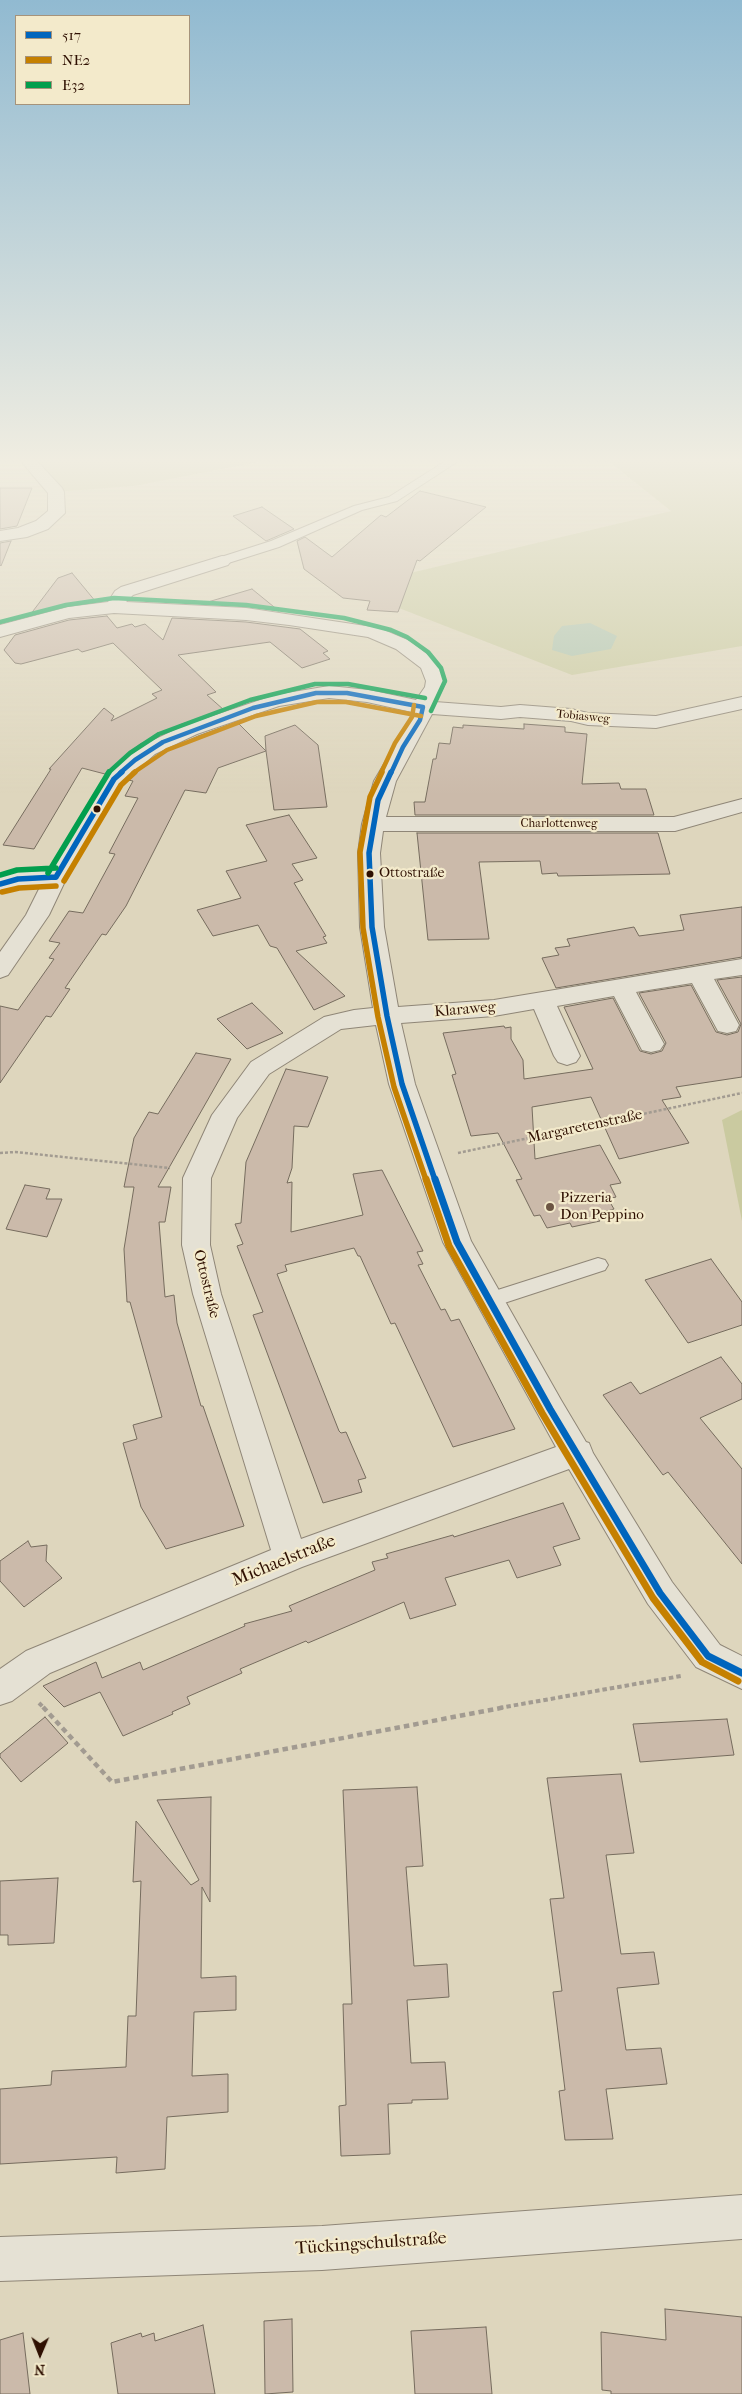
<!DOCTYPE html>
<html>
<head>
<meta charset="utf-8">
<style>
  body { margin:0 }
  #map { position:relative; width:742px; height:2394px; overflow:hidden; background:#ded6bd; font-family:"IM FELL French Canon",serif }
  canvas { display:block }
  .legend { position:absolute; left:15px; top:15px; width:175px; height:90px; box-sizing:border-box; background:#f3eacb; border:1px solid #a5937b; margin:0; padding:6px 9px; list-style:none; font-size:15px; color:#2f1002 }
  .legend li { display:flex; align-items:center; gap:10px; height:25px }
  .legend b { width:25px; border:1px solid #a5937b }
  .north { position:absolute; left:15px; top:2329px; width:50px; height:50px; -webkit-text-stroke:4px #f3eacb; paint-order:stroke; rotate:181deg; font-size:14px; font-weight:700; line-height:20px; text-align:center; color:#2f1002 }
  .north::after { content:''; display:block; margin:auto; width:18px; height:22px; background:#2f1002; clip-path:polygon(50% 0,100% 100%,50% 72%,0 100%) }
</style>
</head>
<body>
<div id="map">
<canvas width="742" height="2394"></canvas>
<ul class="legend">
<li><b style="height:6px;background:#0065bd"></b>517</li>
<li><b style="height:6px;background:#c58000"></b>NE2</li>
<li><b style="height:6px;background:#029e4d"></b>E32</li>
</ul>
<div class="north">N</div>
</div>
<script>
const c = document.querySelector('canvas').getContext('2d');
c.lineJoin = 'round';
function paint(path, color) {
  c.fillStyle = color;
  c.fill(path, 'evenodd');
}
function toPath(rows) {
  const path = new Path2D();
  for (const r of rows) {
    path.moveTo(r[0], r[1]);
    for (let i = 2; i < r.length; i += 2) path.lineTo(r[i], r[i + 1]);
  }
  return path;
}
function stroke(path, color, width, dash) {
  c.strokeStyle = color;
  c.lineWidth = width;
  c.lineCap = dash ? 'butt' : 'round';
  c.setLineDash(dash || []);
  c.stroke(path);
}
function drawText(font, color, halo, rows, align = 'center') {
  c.font = font + ' "IM FELL French Canon",serif';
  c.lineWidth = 4.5;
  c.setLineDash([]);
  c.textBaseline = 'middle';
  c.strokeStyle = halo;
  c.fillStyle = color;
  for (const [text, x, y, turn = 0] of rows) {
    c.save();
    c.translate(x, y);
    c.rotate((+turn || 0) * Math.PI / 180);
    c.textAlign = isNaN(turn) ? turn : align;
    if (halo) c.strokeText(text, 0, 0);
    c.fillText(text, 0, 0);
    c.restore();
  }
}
const green = toPath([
  [28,460,269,460,134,486,56,492],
  [607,460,742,460,742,646,572,675,347,588,671,511],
  [742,1110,742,1221,722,1120]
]);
const water = toPath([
  [590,623,617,636,611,649,572,656,552,650,554,636,562,626]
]);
const building = toPath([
  [0,488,32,488,17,526,0,529,0,488],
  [420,491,486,507,420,561,417,560,398,612,367,610,370,601,343,598,304,569,297,541,305,537,332,557,381,515,386,517,420,491],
  [262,507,294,529,266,541,233,516,262,507],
  [11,541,1,566,0,565,0,543,11,541],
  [72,573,96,602,68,605,30,615,58,578,72,573],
  [252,589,279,611,246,606,201,604,252,589],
  [107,616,117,628,132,624,135,627,145,624,163,640,172,618,246,622,300,629,328,651,323,653,330,659,302,668,270,642,178,655,216,692,207,695,224,710,182,724,140,744,105,774,82,768,34,849,3,845,51,769,49,769,104,708,114,716,111,721,157,698,152,694,162,690,113,643,82,652,78,649,21,664,15,663,4,650,15,635,69,620,107,616],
  [237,722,266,751,265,736,295,725,318,745,327,807,274,810,266,751,218,768,206,793,185,790,126,906,106,935,102,934,65,988,70,989,51,1017,46,1016,0,1083,0,1006,18,1010,54,959,49,958,60,943,49,941,69,911,83,913,115,854,109,853,138,798,125,796,133,781,128,780,156,756,198,736,237,722],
  [524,724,565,727,565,732,587,734,582,784,619,783,621,789,646,789,654,815,415,815,414,802,425,802,433,759,436,759,439,743,450,744,453,727,463,728,463,725,524,729,524,724],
  [289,815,317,858,292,864,303,880,294,883,326,936,323,937,327,943,296,951,345,996,314,1010,277,948,270,946,258,925,213,936,197,910,241,898,226,871,267,861,246,825,289,815],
  [417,833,658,833,670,874,558,876,557,873,542,874,540,861,479,862,489,939,428,940,417,833],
  [742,907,742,957,556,988,542,958,559,955,555,948,570,946,567,939,634,927,639,936,684,930,680,915,742,907],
  [742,977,742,1077,676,1087,681,1097,662,1100,689,1143,619,1159,591,1097,532,1107,535,1159,600,1145,621,1183,610,1185,616,1197,608,1199,614,1209,596,1214,600,1221,572,1227,570,1223,547,1228,540,1215,534,1216,516,1180,522,1179,498,1133,471,1136,452,1075,456,1074,443,1033,504,1026,505,1028,511,1027,511,1039,523,1060,524,1079,593,1069,564,1007,613,998,640,1051,651,1054,662,1051,666,1043,639,993,691,985,716,1032,727,1035,738,1032,741,1024,717,980,742,977],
  [252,1003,283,1033,247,1049,217,1019,252,1003],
  [196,1053,231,1059,158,1187,171,1187,165,1222,159,1222,165,1297,174,1295,177,1323,201,1406,203,1406,244,1526,166,1549,141,1507,123,1443,137,1439,133,1425,162,1417,130,1302,127,1302,124,1249,134,1187,124,1187,134,1138,149,1112,158,1114,196,1053],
  [286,1069,328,1077,308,1127,294,1126,292,1168,287,1183,292,1182,291,1232,363,1215,353,1174,382,1170,423,1251,417,1252,423,1264,418,1265,441,1310,445,1309,451,1321,459,1319,515,1429,453,1447,395,1323,391,1324,360,1256,358,1256,354,1248,285,1265,287,1271,277,1274,339,1431,341,1433,346,1432,366,1478,358,1480,362,1492,323,1503,253,1315,263,1312,237,1246,243,1244,235,1224,241,1223,246,1162,286,1069],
  [25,1185,50,1189,46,1199,62,1199,47,1237,6,1229,25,1185],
  [711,1259,742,1302,742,1325,688,1343,645,1280,711,1259],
  [721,1357,742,1384,742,1399,700,1418,742,1469,742,1564,668,1472,663,1475,603,1395,631,1382,640,1394,721,1357],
  [563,1503,580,1539,553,1547,561,1565,517,1578,509,1560,445,1578,456,1605,410,1619,404,1602,308,1643,306,1641,240,1669,242,1673,187,1697,190,1704,172,1712,173,1714,123,1736,100,1692,64,1707,43,1686,96,1662,102,1678,140,1662,143,1670,245,1626,244,1624,292,1611,289,1606,375,1570,372,1562,388,1558,386,1554,453,1535,454,1537,563,1503],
  [28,1541,31,1547,47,1545,46,1561,62,1578,24,1607,0,1581,0,1561,28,1541],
  [45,1717,68,1743,21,1782,0,1757,0,1754,45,1717],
  [727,1719,734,1755,640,1762,633,1724,727,1719],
  [621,1774,634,1853,606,1855,621,1954,654,1952,659,1984,617,1988,626,2050,661,2048,667,2084,606,2089,613,2139,565,2140,559,2091,565,2090,553,1992,562,1991,550,1899,564,1898,547,1778,621,1774],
  [417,1787,423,1866,406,1867,414,1966,447,1964,449,1997,407,2000,411,2063,445,2062,448,2099,412,2100,412,2103,388,2104,390,2154,341,2156,339,2106,346,2105,343,2004,352,2004,343,1790,417,1787],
  [211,1797,210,1902,202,1887,201,1978,236,1976,236,2010,194,2012,192,2076,228,2074,228,2112,167,2117,165,2169,116,2173,117,2157,0,2164,0,2089,51,2085,52,2071,126,2067,128,2016,136,2016,141,1881,133,1882,136,1821,191,1885,199,1880,157,1800,211,1797],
  [58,1878,54,1943,8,1945,8,1935,0,1935,0,1881,58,1878],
  [665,2309,742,2317,742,2394,611,2394,611,2391,602,2390,601,2332,666,2340,665,2309],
  [292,2319,293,2392,265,2394,264,2321,292,2319],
  [203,2325,215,2394,118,2394,111,2343,141,2333,142,2337,154,2333,155,2341,203,2325],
  [486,2327,492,2394,415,2394,411,2331,486,2327],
  [23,2333,30,2394,0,2394,0,2340,23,2333]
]);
const pathFar2 = toPath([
  [0,1153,15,1152,170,1168],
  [458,1153,742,1093]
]);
const pathFar1 = toPath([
  [39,1703,44,1708],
  [499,1708,681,1676]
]);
const path = toPath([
  [43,1707,112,1782,506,1707]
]);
const service = toPath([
  [447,460,460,460,397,501,362,510,279,547,222,565,216,561,218,558,271,541,354,506,389,497,447,460],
  [598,1258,605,1260,608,1265,605,1270,489,1308,482,1305,479,1300,482,1295,598,1258]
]);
const minor = toPath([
  [20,460,36,460,62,488,64,492,65,513,48,529,27,537,0,541,0,531,18,528,36,521,48,511,48,493,20,460],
  [222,556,228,557,231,561,228,565,133,595,126,602,246,608,379,628,410,641,437,662,446,681,435,702,501,707,520,705,571,709,588,713,656,716,742,697,742,709,656,728,588,725,571,721,520,717,501,719,432,714,396,781,386,817,674,817,742,799,742,812,675,831,383,831,380,853,384,927,398,1007,494,1000,742,959,742,975,714,979,739,1025,736,1031,727,1033,718,1031,692,983,636,992,664,1044,660,1050,651,1052,642,1050,614,996,557,1006,580,1056,576,1062,567,1065,558,1062,554,1056,534,1009,494,1016,401,1023,415,1084,471,1241,561,1400,586,1442,589,1443,593,1453,672,1582,720,1645,742,1656,742,1689,696,1667,648,1604,569,1469,302,1567,50,1673,12,1701,0,1705,0,1669,26,1651,271,1550,193,1294,182,1245,183,1178,212,1115,251,1062,324,1017,354,1010,373,1008,360,927,358,853,362,824,374,781,410,720,412,712,367,702,329,698,279,706,197,734,155,754,122,783,67,877,49,915,8,975,0,978,0,952,26,915,41,885,19,886,0,891,0,877,18,872,49,871,107,775,141,746,183,726,275,695,329,686,369,690,416,700,425,687,426,681,421,668,396,649,368,637,289,625,246,620,114,613,69,618,0,637,0,625,68,607,108,602,115,591,121,587,222,556],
  [376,1025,389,1084,443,1242,556,1447,301,1539,221,1294,210,1245,211,1178,237,1118,269,1074,341,1029,376,1025],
  [742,2195,742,2239,322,2270,0,2281,0,2237,322,2226,742,2195]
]);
const bus1Far2 = toPath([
  [120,773,135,760,163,742,253,708,316,693,347,693,423,707],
  [391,773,403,747,420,720,423,707]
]);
const bus1Far1 = toPath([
  [391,772,378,800,369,853,372,927,387,1016,402,1084,435,1180],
  [56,877,114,779,122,772],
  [0,884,18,879,56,877]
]);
const bus1 = toPath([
  [435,1179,457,1242,550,1409,660,1593,708,1656,742,1673]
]);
const bus2Far2 = toPath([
  [133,773,167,750,256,716,317,702,346,702,421,716],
  [381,773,395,743,412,717,414,705]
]);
const bus2Far1 = toPath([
  [382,772,370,797,360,852,363,928,378,1017,394,1087,426,1180],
  [64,881,121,785,135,772],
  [2,892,19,888,56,886]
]);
const bus2 = toPath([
  [426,1179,449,1246,542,1413,653,1598,702,1662,738,1681]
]);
const bus3Far1 = toPath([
  [0,622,66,605,114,598,246,605,344,618,391,630,407,637,428,652,441,668,445,681,431,711],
  [108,773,130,753,159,734,250,700,315,684,348,684,425,698]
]);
const bus3 = toPath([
  [48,873,109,772],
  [0,875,17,870,56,868]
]);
const markers = [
  [97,809,4.5,"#2f1002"],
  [370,874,4.5,"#2f1002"],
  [550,1207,5,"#6c5543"]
];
const farStreetnames = [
  ["Tobiasweg",583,717,6],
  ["Charlottenweg",559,824]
];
const busNames = [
  ["Ottostraße",379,874]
];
const streetNames = [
  ["Klaraweg",465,1010,-5],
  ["Margaretenstraße",585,1127,-12],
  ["Ottostraße",206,1284,76]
];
const poiNames = [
  ["Pizzeria",560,1198],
  ["Don Peppino",560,1215]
];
const nearStreetnames = [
  ["Michaelstraße",284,1561,-22],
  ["Tückingschulstraße",371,2244,-4]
];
paint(green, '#cacaa0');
paint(water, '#aec4ae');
paint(building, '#cbbaaa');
stroke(building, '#766c5e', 1);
stroke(service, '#8f8677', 2);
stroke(minor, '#8f8677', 2);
stroke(pathFar2, '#a29b91', 2.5, [3, 2]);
stroke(pathFar1, '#a29b91', 4, [4.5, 3]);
stroke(path, '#a29b91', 4.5, [5.5, 4]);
paint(service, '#e5e1d4');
paint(minor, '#e5e1d4');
stroke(bus1Far2, '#0065bd', 4.5);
stroke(bus1Far1, '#0065bd', 5.5);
stroke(bus1, '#0065bd', 7);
stroke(bus2Far2, '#c58000', 4.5);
stroke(bus2Far1, '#c58000', 5.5);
stroke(bus2, '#c58000', 7);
stroke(bus3Far1, '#029e4d', 4.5);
stroke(bus3, '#029e4d', 5.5);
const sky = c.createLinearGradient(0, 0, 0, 795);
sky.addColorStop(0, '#91bad1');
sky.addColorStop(0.58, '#f0ede1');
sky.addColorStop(1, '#f0ede100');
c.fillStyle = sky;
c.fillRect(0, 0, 742, 795);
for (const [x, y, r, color] of markers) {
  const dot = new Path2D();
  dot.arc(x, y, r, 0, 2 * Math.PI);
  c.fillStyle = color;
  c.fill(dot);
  stroke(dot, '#f3eacb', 2);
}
drawText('12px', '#2f1002', '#f3eacb', farStreetnames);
drawText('14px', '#2f1002', '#f3eacb', busNames, 'left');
drawText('15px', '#2f1002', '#f3eacb', streetNames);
drawText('15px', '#2f1002', '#f3eacb', poiNames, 'left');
drawText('18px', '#2f1002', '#f3eacb', nearStreetnames);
</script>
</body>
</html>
